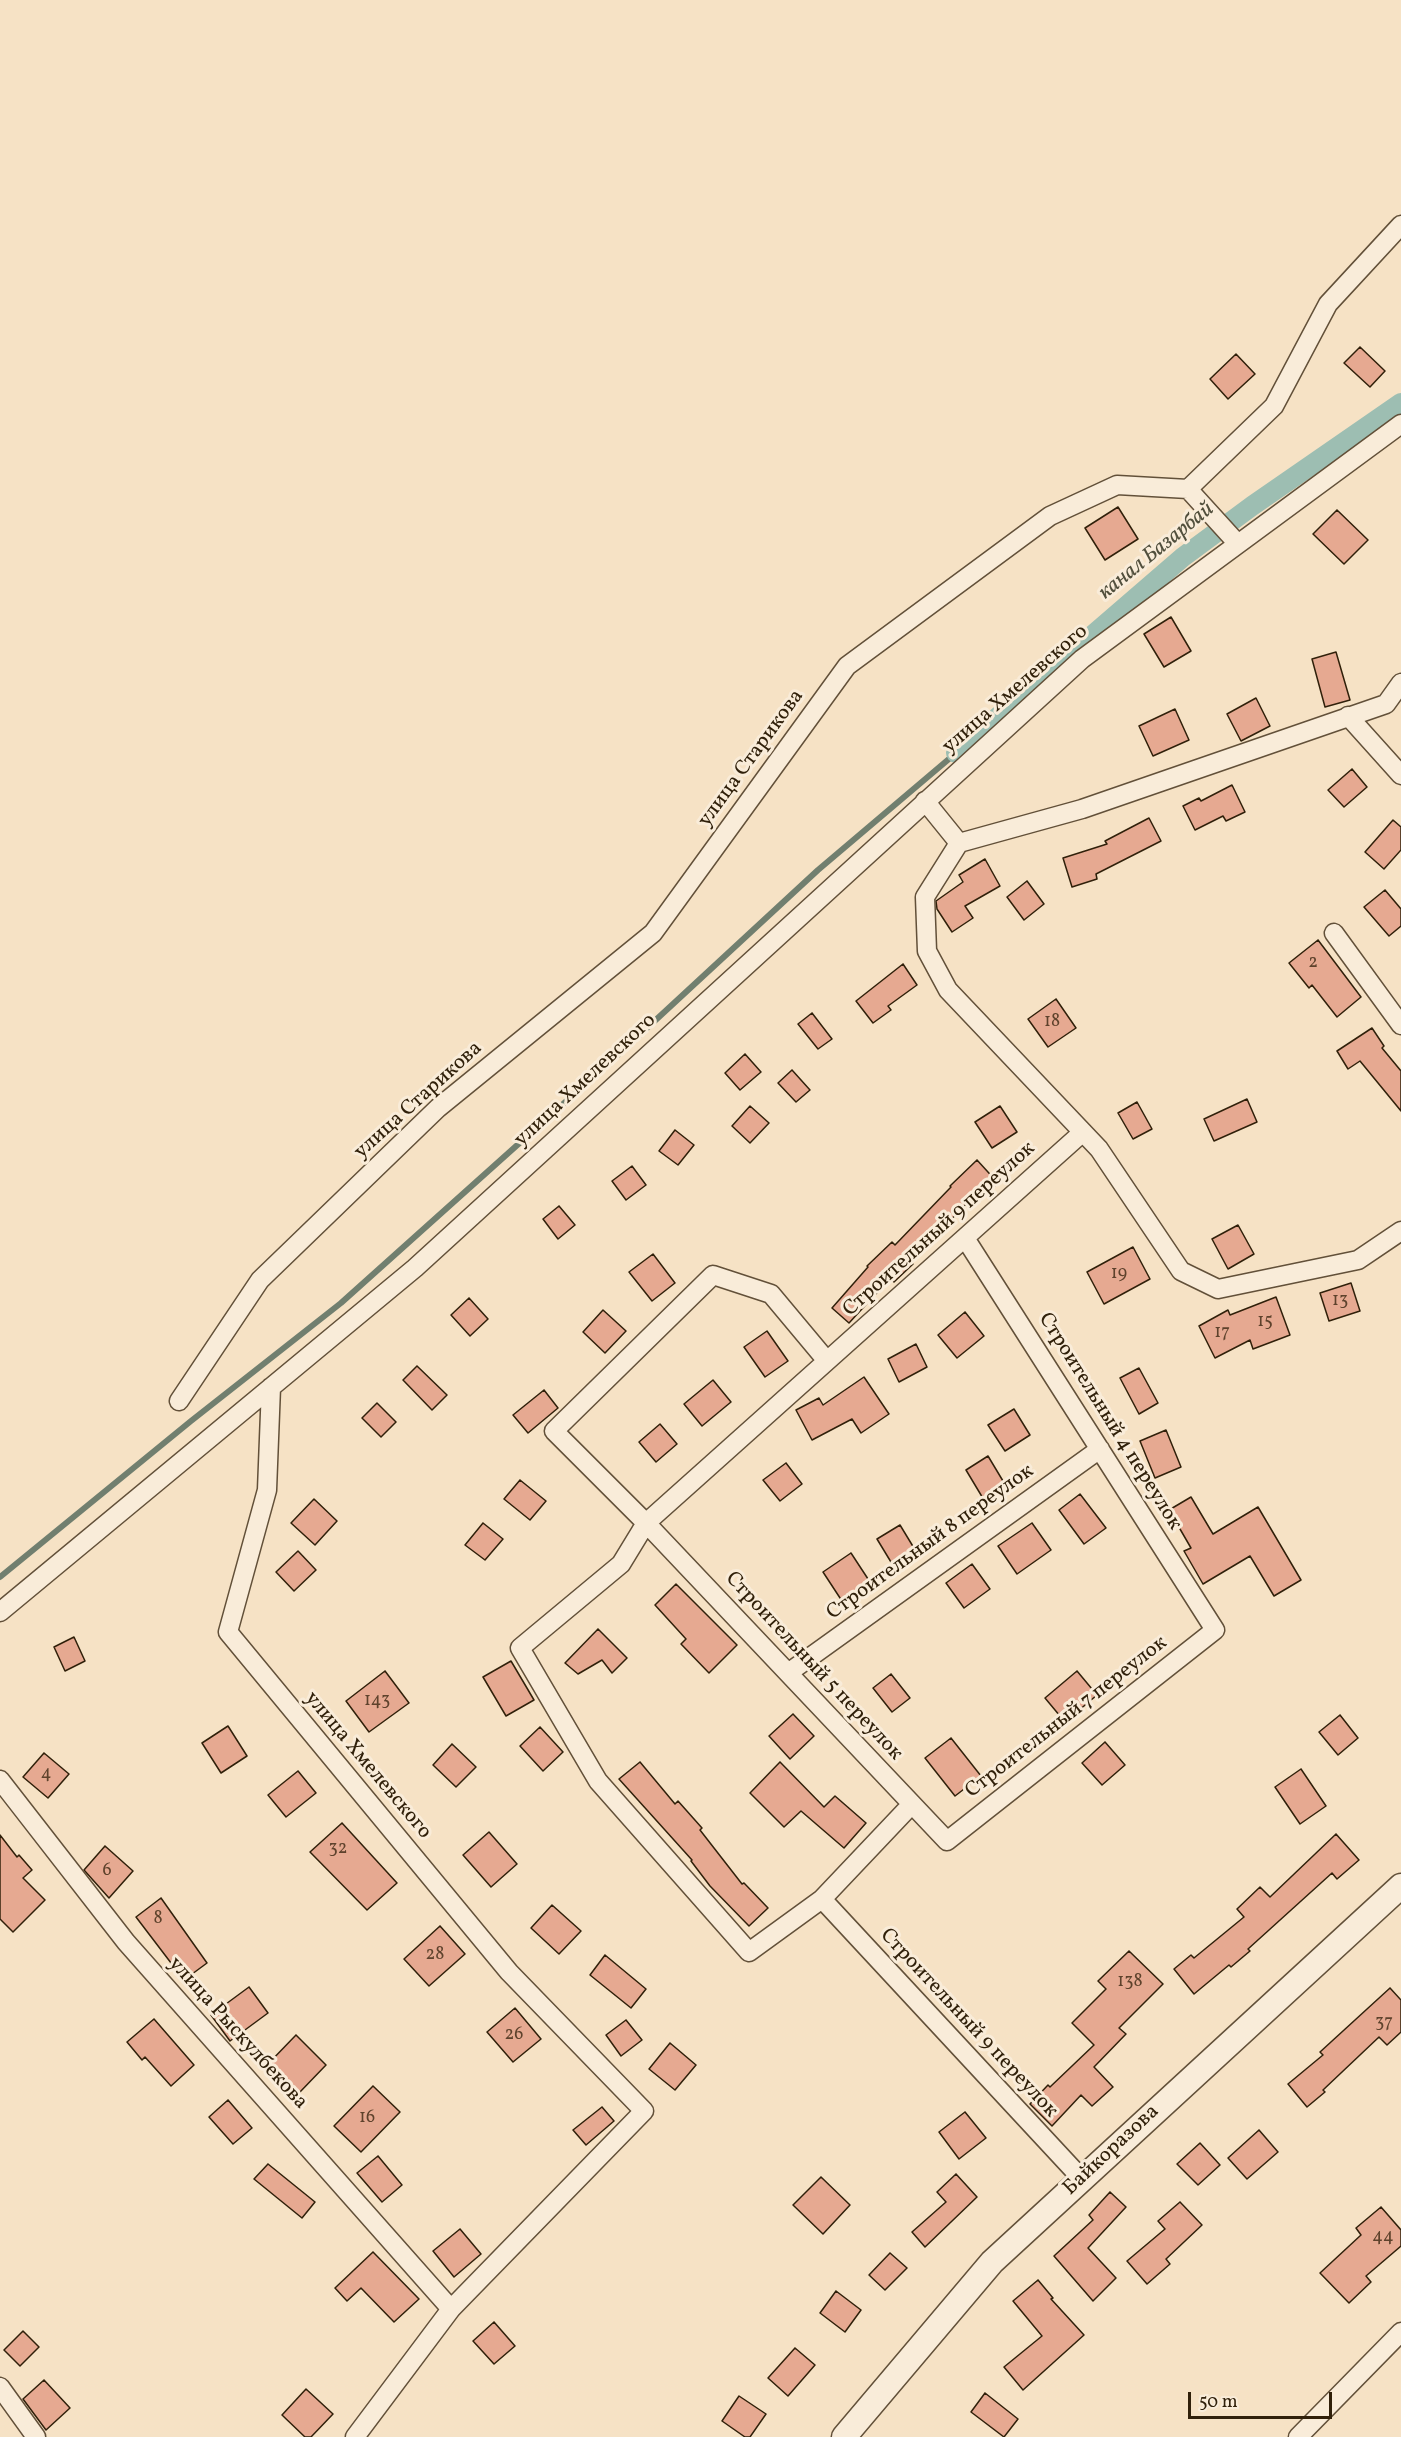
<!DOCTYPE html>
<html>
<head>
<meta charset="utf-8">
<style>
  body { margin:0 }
  #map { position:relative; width:1401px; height:2437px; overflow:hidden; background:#f6e2c5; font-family:Vollkorn,serif }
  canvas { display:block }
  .scale { position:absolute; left:1188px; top:2392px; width:144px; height:27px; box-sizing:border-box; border:3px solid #30200a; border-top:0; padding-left:8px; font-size:18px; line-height:21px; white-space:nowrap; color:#30200a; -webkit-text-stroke:4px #f9ecd9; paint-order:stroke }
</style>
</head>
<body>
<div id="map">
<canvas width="1401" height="2437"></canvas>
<div class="scale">50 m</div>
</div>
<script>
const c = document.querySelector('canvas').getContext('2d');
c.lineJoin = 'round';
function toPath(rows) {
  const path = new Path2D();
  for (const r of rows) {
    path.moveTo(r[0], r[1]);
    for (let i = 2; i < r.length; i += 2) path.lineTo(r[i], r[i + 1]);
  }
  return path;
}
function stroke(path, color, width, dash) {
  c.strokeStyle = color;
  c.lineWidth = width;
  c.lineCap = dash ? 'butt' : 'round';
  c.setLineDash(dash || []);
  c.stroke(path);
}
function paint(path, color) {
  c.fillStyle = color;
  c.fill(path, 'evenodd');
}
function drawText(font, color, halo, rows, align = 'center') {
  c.font = font + ' Vollkorn,serif';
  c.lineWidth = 6;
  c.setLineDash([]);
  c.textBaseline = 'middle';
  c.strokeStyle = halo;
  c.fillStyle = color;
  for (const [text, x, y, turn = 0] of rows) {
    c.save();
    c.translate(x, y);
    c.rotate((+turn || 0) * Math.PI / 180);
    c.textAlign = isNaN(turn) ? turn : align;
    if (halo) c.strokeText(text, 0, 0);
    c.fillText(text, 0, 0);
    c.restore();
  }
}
const stream = toPath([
  [0,1577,191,1421,341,1303,620,1053,818,870,956,753]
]);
const canal = toPath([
  [956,753,1183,557,1252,506,1401,403]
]);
const building = toPath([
  [1360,347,1385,371,1370,387,1344,363,1360,347],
  [1236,354,1255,374,1228,399,1210,379,1236,354],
  [1118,507,1138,539,1105,560,1085,528,1118,507],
  [1337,510,1368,540,1344,564,1313,534,1337,510],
  [1171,617,1191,651,1164,667,1144,634,1171,617],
  [1336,652,1350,700,1325,707,1312,659,1336,652],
  [1256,698,1270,726,1241,741,1227,714,1256,698],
  [1175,709,1189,740,1153,756,1139,726,1175,709],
  [1352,769,1367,787,1344,807,1328,790,1352,769],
  [1232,785,1245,812,1226,821,1223,816,1195,830,1183,806,1199,798,1201,801,1232,785],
  [1149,818,1161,841,1096,874,1097,879,1072,887,1063,858,1107,844,1105,841,1149,818],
  [1393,820,1401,827,1401,850,1384,869,1365,852,1393,820],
  [985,859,1000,886,965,906,973,918,952,932,937,909,936,901,963,882,959,875,985,859],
  [1027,881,1044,904,1024,920,1007,897,1027,881],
  [1385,890,1401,909,1401,926,1389,936,1364,907,1385,890],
  [1318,940,1361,997,1337,1017,1312,985,1309,988,1289,963,1318,940],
  [903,964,917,985,888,1006,891,1010,873,1023,856,1001,903,964],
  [1056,999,1076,1028,1048,1047,1028,1019,1056,999],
  [812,1013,832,1039,818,1049,798,1024,812,1013],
  [1372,1028,1384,1046,1382,1048,1401,1071,1401,1111,1360,1061,1348,1069,1337,1051,1372,1028],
  [745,1054,761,1072,740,1090,725,1073,745,1054],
  [792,1070,810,1090,796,1102,778,1083,792,1070],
  [1247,1099,1257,1122,1214,1141,1204,1119,1247,1099],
  [1137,1102,1152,1129,1133,1139,1118,1113,1137,1102],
  [750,1106,769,1123,750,1143,732,1126,750,1106],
  [1000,1106,1017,1132,992,1148,975,1122,1000,1106],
  [675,1130,694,1145,678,1165,659,1151,675,1130],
  [977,1160,998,1183,970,1208,966,1204,910,1262,913,1264,894,1282,887,1274,881,1278,885,1284,849,1323,832,1308,868,1267,867,1266,892,1242,895,1245,951,1187,950,1186,977,1160],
  [632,1166,646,1185,626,1200,612,1181,632,1166],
  [559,1206,575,1225,558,1239,543,1219,559,1206],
  [1238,1225,1254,1254,1228,1269,1212,1239,1238,1225],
  [1133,1247,1150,1279,1104,1304,1087,1272,1133,1247],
  [653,1254,675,1283,652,1301,629,1272,653,1254],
  [1351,1283,1360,1311,1329,1321,1320,1293,1351,1283],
  [1276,1297,1290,1335,1253,1349,1250,1340,1215,1358,1199,1326,1228,1310,1230,1315,1276,1297],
  [469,1298,488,1319,470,1336,451,1315,469,1298],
  [603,1310,626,1331,605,1353,583,1332,603,1310],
  [965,1312,984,1336,957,1358,938,1335,965,1312],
  [767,1331,788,1361,765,1377,744,1347,767,1331],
  [916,1344,927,1367,899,1382,888,1359,916,1344],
  [417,1366,447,1395,432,1410,403,1380,417,1366],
  [1139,1368,1158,1403,1139,1414,1120,1378,1139,1368],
  [864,1377,889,1414,861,1433,852,1419,812,1440,796,1410,819,1398,823,1405,864,1377],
  [713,1380,731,1402,702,1426,684,1404,713,1380],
  [544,1390,558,1408,528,1433,513,1415,544,1390],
  [377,1403,396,1422,381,1437,362,1418,377,1403],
  [1014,1409,1030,1435,1005,1451,988,1425,1014,1409],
  [660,1424,677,1444,656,1462,639,1442,660,1424],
  [1166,1430,1181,1467,1155,1478,1140,1441,1166,1430],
  [988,1456,1006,1486,984,1500,966,1470,988,1456],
  [786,1463,802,1484,780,1501,763,1480,786,1463],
  [520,1480,546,1501,530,1520,504,1499,520,1480],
  [1080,1494,1106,1528,1084,1544,1059,1510,1080,1494],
  [1191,1497,1213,1534,1258,1507,1301,1580,1274,1596,1250,1556,1203,1584,1184,1551,1191,1548,1169,1510,1191,1497],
  [314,1499,337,1521,315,1545,291,1523,314,1499],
  [483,1523,503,1539,485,1560,465,1545,483,1523],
  [1032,1523,1051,1550,1017,1574,998,1546,1032,1523],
  [900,1525,917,1553,894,1567,877,1539,900,1525],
  [298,1551,316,1570,294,1591,276,1572,298,1551],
  [851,1553,870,1582,842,1601,823,1572,851,1553],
  [972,1564,990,1589,964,1608,946,1583,972,1564],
  [676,1584,737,1645,709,1673,681,1644,686,1639,655,1605,676,1584],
  [598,1629,627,1658,612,1673,602,1660,578,1674,565,1663,598,1629],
  [74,1637,85,1661,65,1671,54,1647,74,1637],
  [511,1661,534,1700,506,1716,483,1677,511,1661],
  [385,1671,409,1703,369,1732,346,1701,385,1671],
  [1077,1671,1097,1695,1065,1722,1045,1698,1077,1671],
  [891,1674,910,1698,892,1712,873,1688,891,1674],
  [793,1714,814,1736,790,1759,769,1736,793,1714],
  [1340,1715,1358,1738,1338,1755,1319,1732,1340,1715],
  [228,1726,247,1756,221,1773,202,1743,228,1726],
  [540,1727,563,1752,543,1771,520,1746,540,1727],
  [951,1738,981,1776,955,1796,925,1758,951,1738],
  [1105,1742,1125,1765,1102,1785,1082,1763,1105,1742],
  [452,1744,476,1767,456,1787,433,1765,452,1744],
  [44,1753,69,1774,48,1798,23,1777,44,1753],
  [640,1762,675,1804,678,1801,702,1828,700,1830,742,1884,744,1883,768,1908,749,1926,710,1886,691,1861,692,1860,619,1779,640,1762],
  [780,1762,824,1807,835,1796,866,1823,844,1848,801,1811,784,1827,750,1793,780,1762],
  [1301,1769,1326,1806,1300,1824,1275,1787,1301,1769],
  [298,1771,316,1793,286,1817,268,1795,298,1771],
  [342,1823,397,1883,367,1910,310,1852,342,1823],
  [489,1832,517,1864,491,1887,463,1855,489,1832],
  [1336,1834,1359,1860,1337,1879,1332,1873,1248,1949,1250,1951,1231,1967,1229,1965,1194,1994,1174,1969,1191,1955,1194,1958,1244,1917,1237,1909,1260,1887,1270,1897,1336,1834],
  [0,1835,17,1857,19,1855,32,1870,23,1878,45,1900,13,1932,0,1919,0,1835],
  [105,1846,133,1871,109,1898,84,1870,105,1846],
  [161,1898,207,1963,184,1980,136,1917,161,1898],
  [552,1905,581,1931,559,1954,531,1928,552,1905],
  [440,1926,465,1954,429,1986,404,1959,440,1926],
  [1129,1951,1163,1984,1119,2028,1126,2034,1094,2067,1113,2087,1092,2106,1081,2095,1052,2126,1030,2104,1048,2085,1050,2087,1094,2045,1072,2023,1106,1989,1098,1981,1129,1951],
  [605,1955,646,1989,631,2008,590,1975,605,1955],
  [249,1987,268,2013,230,2041,211,2015,249,1987],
  [1390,1988,1401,2000,1401,2032,1387,2045,1379,2037,1323,2090,1325,2092,1307,2107,1288,2084,1323,2055,1320,2052,1390,1988],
  [515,2008,541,2039,513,2062,487,2032,515,2008],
  [154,2019,194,2065,171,2086,145,2057,142,2060,127,2042,154,2019],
  [626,2020,642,2040,621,2056,606,2035,626,2020],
  [296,2035,326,2065,299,2093,268,2064,296,2035],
  [670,2043,696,2065,675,2090,649,2069,670,2043],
  [373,2086,400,2112,361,2152,334,2126,373,2086],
  [228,2100,252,2128,233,2144,209,2117,228,2100],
  [602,2107,614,2121,586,2145,573,2130,602,2107],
  [965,2112,986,2138,959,2159,939,2132,965,2112],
  [1259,2130,1278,2152,1247,2179,1228,2158,1259,2130],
  [1200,2143,1220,2165,1198,2185,1177,2164,1200,2143],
  [378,2156,402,2185,382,2202,357,2173,378,2156],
  [268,2164,315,2202,302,2218,254,2179,268,2164],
  [956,2174,977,2197,925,2247,912,2232,946,2202,937,2192,956,2174],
  [821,2177,850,2205,823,2234,793,2205,821,2177],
  [1110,2192,1126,2207,1088,2248,1116,2278,1093,2301,1054,2256,1093,2220,1089,2215,1110,2192],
  [1180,2202,1202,2225,1166,2259,1170,2264,1147,2284,1127,2261,1165,2229,1158,2221,1180,2202],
  [1381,2207,1401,2230,1401,2246,1366,2276,1371,2282,1349,2303,1320,2273,1361,2235,1356,2228,1381,2207],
  [460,2229,481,2254,454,2277,433,2251,460,2229],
  [373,2252,419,2299,394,2322,361,2288,347,2301,335,2288,373,2252],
  [890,2253,907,2268,885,2290,869,2275,890,2253],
  [1038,2280,1053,2298,1051,2299,1084,2335,1023,2390,1004,2367,1042,2336,1013,2301,1038,2280],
  [836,2291,861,2310,845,2332,820,2313,836,2291],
  [494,2322,515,2346,494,2364,473,2341,494,2322],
  [23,2331,39,2347,20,2366,4,2350,23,2331],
  [795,2348,815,2365,788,2396,768,2378,795,2348],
  [44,2380,70,2408,46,2430,23,2399,44,2380],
  [306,2389,333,2414,311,2437,305,2437,282,2415,306,2389],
  [985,2393,1018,2419,1004,2437,971,2412,985,2393],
  [739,2396,766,2414,750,2437,745,2437,722,2421,739,2396]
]);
const minor = toPath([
  [1188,489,1238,544],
  [1348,716,1401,775],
  [925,801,959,843,1082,809,1386,704,1401,683],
  [959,843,925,897,927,951,948,990,1099,1149,1181,1271,1218,1289,1358,1260,1401,1231],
  [1334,933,1401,1025],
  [827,1361,771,1294,713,1275,554,1431,646,1523,947,1841,1215,1630,965,1238],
  [271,1387,267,1490,228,1632,509,1972,644,2111,451,2309,355,2437],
  [179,1401,260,1280,438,1108,653,933,847,666,1050,516,1117,485,1188,489,1274,406,1328,304,1401,225],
  [0,1612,415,1268,1082,659,1401,424],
  [788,1673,1100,1449],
  [0,1780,126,1942,451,2309],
  [822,1899,912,1804],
  [1082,2179,822,1899,749,1952,598,1781,520,1648,621,1564,646,1523,1083,1132],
  [0,2387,36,2437],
  [1298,2437,1401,2332]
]);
const tertiary = toPath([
  [844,2437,992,2262,1401,1886]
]);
const numberNames = [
  ["2",1313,964],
  ["18",1052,1023],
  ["19",1119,1275],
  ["13",1340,1302],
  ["15",1265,1323],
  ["17",1222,1334],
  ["143",377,1702],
  ["4",46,1775],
  ["32",338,1850],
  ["6",107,1872],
  ["8",158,1920],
  ["28",435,1956],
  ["138",1130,1983],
  ["37",1384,2024],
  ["26",514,2036],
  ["16",367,2119],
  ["44",1383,2238]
];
const streetNames = [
  ["улица Хмелевского",1016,690,-41],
  ["улица Старикова",752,759,-54],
  ["улица Хмелевского",586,1081,-43],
  ["улица Старикова",419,1101,-42],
  ["Строительный 9 переулок",940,1230,-42],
  ["Строительный 4 переулок",1109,1422,58],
  ["Строительный 8 переулок",931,1543,-36],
  ["Строительный 5 переулок",813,1667,47],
  ["Строительный 7 переулок",1067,1718,-38],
  ["улица Хмелевского",367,1766,50],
  ["Строительный 9 переулок",968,2024,47],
  ["улица Рыскулбекова",237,2034,48],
  ["Байкоразова",1112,2151,-43]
];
const waterNames = [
  ["канал Базарбай",1157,552,-39]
];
stroke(stream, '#717f6f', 6);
stroke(canal, '#9dbeb2', 20);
paint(building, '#e6a991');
stroke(building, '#30200a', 1.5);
stroke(minor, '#625039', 21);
stroke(tertiary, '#625039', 27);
stroke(minor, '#f9ecd9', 18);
stroke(tertiary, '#f9ecd9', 24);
drawText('18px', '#5e422c', null, numberNames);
drawText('21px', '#30200a', '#f9ecd9', streetNames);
drawText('italic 22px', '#514f3c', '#f9ecd9', waterNames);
</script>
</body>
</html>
